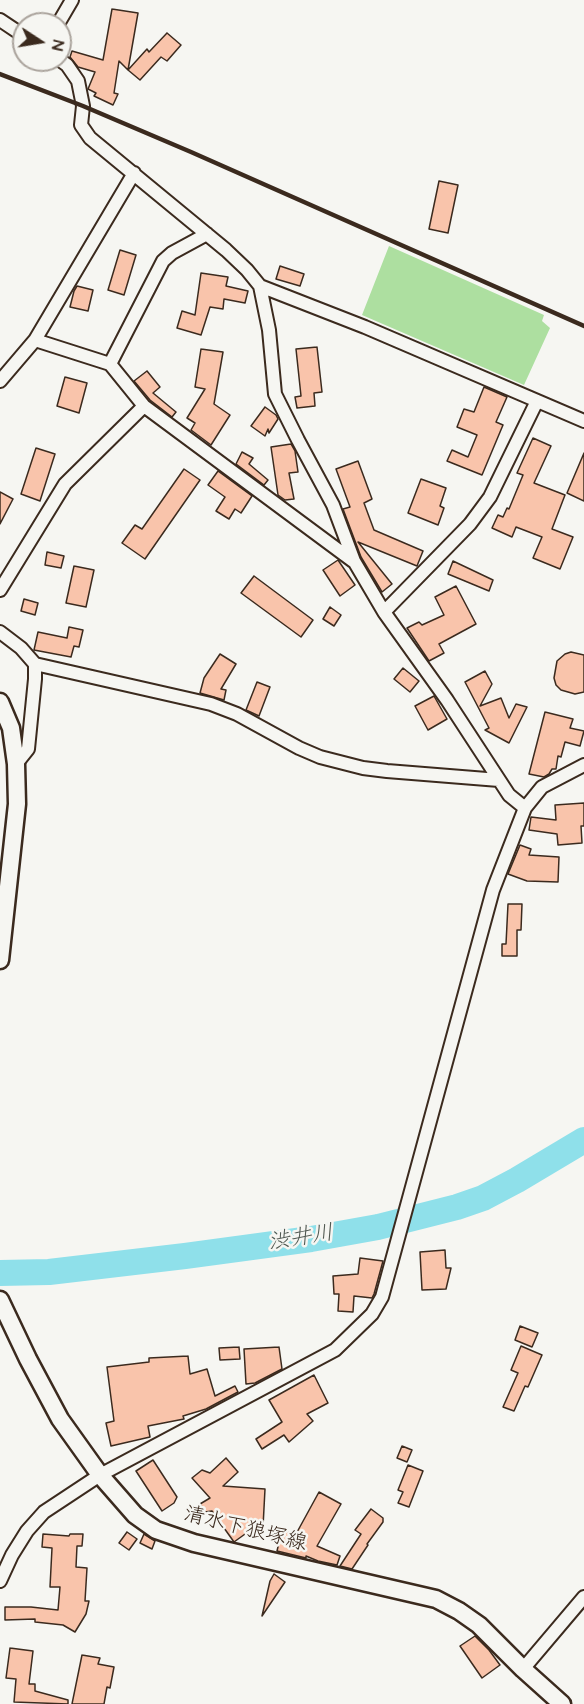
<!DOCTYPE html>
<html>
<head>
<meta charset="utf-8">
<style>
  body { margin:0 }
  #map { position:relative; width:584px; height:1704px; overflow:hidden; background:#f6f6f2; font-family:"Architects Daughter",sans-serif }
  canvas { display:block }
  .north { position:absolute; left:12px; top:12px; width:60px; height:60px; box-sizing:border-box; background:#f6f6f2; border:2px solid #aba49d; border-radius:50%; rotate:102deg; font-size:16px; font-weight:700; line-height:24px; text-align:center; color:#3b2a1e }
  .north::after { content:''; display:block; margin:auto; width:21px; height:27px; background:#3b2a1e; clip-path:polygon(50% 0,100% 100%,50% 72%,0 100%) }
</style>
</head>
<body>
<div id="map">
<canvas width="584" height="1704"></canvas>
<div class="north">N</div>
</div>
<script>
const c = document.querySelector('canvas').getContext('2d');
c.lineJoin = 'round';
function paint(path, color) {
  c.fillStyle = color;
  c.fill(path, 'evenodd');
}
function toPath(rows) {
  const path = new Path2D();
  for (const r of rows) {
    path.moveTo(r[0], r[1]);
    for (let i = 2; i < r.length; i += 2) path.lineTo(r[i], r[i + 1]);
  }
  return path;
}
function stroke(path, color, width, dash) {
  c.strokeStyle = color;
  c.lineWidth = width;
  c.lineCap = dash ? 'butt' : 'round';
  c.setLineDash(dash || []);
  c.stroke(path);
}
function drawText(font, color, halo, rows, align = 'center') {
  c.font = font + ' "Architects Daughter","Klee One",sans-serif';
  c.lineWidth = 5;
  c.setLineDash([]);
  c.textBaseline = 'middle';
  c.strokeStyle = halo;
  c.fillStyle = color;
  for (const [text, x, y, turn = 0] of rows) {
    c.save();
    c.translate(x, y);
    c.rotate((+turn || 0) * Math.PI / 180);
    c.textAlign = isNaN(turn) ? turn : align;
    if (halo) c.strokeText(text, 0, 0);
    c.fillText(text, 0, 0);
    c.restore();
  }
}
const green = toPath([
  [389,246,544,315,542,321,550,328,524,385,362,315]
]);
const river = toPath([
  [0,1273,49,1272,185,1256,311,1239,378,1227,457,1207,483,1198,517,1180,584,1140]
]);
const building = toPath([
  [112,9,138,13,128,70,119,61,114,93,118,94,113,105,94,96,96,93,88,89,95,72,78,67,70,57,72,51,103,60,112,9],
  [167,33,181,45,167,61,161,57,140,80,128,70,147,49,149,52,167,33],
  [439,181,458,185,448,233,429,229,439,181],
  [120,250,136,255,124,295,108,290,120,250],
  [280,266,304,274,300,286,276,279,280,266],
  [201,273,228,277,226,286,248,291,245,303,224,299,223,309,210,307,201,335,177,328,182,311,195,315,201,273],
  [77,286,93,290,88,311,70,307,74,291,77,286],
  [317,347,322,392,314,393,315,406,297,408,295,397,301,396,296,349,317,347],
  [201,349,223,352,214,404,230,415,211,445,191,430,195,423,187,418,205,389,195,387,201,349],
  [147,371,160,387,153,393,176,412,172,417,150,400,134,381,147,371],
  [65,377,87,383,79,413,57,406,65,377],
  [484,387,507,397,496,422,503,425,482,475,447,461,452,450,468,457,477,435,457,427,464,409,474,412,484,387],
  [265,407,276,415,278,419,269,433,268,429,265,436,251,426,265,407],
  [533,438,551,446,534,483,565,495,552,529,573,537,560,569,533,558,542,537,516,527,512,537,492,528,498,515,503,517,507,508,509,509,523,475,517,473,533,438],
  [291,444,295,451,298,472,289,473,294,499,285,500,278,495,271,447,291,444],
  [36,448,55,454,40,501,21,494,36,448],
  [242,452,253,458,249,464,268,480,264,485,236,464,242,452],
  [584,453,584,501,567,493,584,453],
  [358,461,372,499,364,503,374,530,423,551,417,566,358,542,392,584,382,592,361,557,343,509,350,507,336,469,358,461],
  [184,469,200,480,145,559,122,543,135,525,142,529,184,469],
  [218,471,252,496,241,513,235,509,229,519,216,511,225,497,208,485,218,471],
  [421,479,446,488,440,506,444,508,438,525,408,513,421,479],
  [0,492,13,499,0,524,0,492],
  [47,552,64,556,61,568,45,565,47,552],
  [338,560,355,585,340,596,323,570,338,560],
  [453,561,493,580,489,591,448,574,453,561],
  [74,566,94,570,86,607,66,603,74,566],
  [254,576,313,620,301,637,241,593,254,576],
  [456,586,476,624,439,644,444,653,429,661,407,628,419,622,422,625,444,615,435,597,456,586],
  [24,599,38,603,35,615,21,611,24,599],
  [330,607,341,615,334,626,323,619,330,607],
  [69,627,83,630,79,647,74,646,71,657,34,650,38,632,67,638,69,627],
  [571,652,584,655,584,692,575,694,561,690,556,685,554,678,557,661,565,654,571,652],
  [220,654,236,664,221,689,226,690,224,700,200,693,204,678,220,654],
  [403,668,419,681,410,692,394,679,403,668],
  [485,671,492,684,480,706,501,698,509,718,516,704,527,707,509,743,485,730,489,728,465,682,485,671],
  [257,682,270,687,259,716,246,710,257,682],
  [434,696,447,719,428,730,415,706,434,696],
  [545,712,573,719,570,728,584,731,580,746,565,742,561,757,558,756,556,769,552,769,549,774,544,777,529,774,545,712],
  [584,803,584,826,581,826,582,843,558,845,557,834,529,830,531,817,556,820,555,805,584,803],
  [520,845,531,849,529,855,559,857,558,882,527,881,508,874,520,845],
  [508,904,522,904,521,930,517,930,517,956,502,956,502,944,506,944,508,904],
  [445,1250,446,1268,451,1268,446,1289,422,1290,420,1252,445,1250],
  [360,1258,383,1261,374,1294,372,1298,354,1296,353,1312,338,1311,339,1294,334,1294,333,1276,358,1274,360,1258],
  [520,1326,538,1333,532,1347,515,1340,520,1326],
  [521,1346,542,1355,528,1387,525,1386,514,1411,503,1407,518,1373,511,1370,521,1346],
  [239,1347,240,1359,220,1360,219,1348,239,1347],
  [279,1347,282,1369,255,1383,246,1384,244,1349,279,1347],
  [188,1356,190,1374,207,1369,215,1396,235,1386,238,1392,206,1409,183,1416,184,1419,148,1426,150,1437,111,1446,106,1423,114,1421,107,1367,149,1362,149,1358,188,1356],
  [314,1375,328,1403,307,1414,313,1421,289,1442,284,1435,262,1449,256,1439,282,1422,269,1400,314,1375],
  [402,1446,412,1450,407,1462,397,1458,402,1446],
  [226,1458,238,1472,223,1486,265,1489,263,1527,255,1533,252,1529,234,1542,212,1511,205,1512,200,1504,210,1498,192,1478,202,1470,210,1473,226,1458],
  [153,1460,177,1497,174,1503,162,1511,136,1471,153,1460],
  [408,1465,423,1471,409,1507,398,1503,403,1492,398,1490,408,1465],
  [319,1492,341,1504,317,1546,340,1556,337,1565,318,1561,306,1556,306,1558,277,1551,282,1530,296,1534,319,1492],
  [371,1509,383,1518,383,1522,367,1544,368,1545,352,1569,340,1566,361,1534,355,1530,371,1509],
  [127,1532,137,1539,129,1550,119,1543,127,1532],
  [43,1534,69,1536,70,1534,83,1534,82,1546,77,1546,76,1567,87,1568,85,1601,89,1601,86,1614,75,1632,63,1625,35,1622,35,1619,5,1620,5,1607,31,1607,58,1610,60,1587,50,1587,52,1548,42,1547,43,1534],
  [144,1534,155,1541,152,1549,140,1543,144,1534],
  [274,1574,285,1582,262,1616,270,1581,274,1574],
  [475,1636,489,1650,500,1665,482,1678,460,1646,475,1636],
  [10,1648,33,1651,29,1684,35,1684,35,1691,68,1700,68,1704,14,1702,16,1679,6,1678,10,1648],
  [82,1655,100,1658,98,1664,114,1667,110,1688,107,1687,104,1704,72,1704,82,1655]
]);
const minor = toPath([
  [0,20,24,36],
  [58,24,72,0],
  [60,60,67,65,78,81,83,106,81,125,90,138,226,250,247,270,260,286,365,327,584,421],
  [260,286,269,330,275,394,298,440,333,505,354,561,384,612,447,700,509,795,525,808],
  [35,340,110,364],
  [0,381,35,340,134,173],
  [144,406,353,561],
  [0,590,65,484,144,406,110,364,163,261,172,253,207,234],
  [384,612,470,524,490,497,537,401],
  [0,632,21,648,35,664],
  [16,764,28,749,35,679,35,664,211,704,237,714,299,748,320,757,363,768,387,771,499,780],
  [0,1581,12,1555,27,1531,44,1512,100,1475,335,1350,372,1314,382,1297,493,890,525,808,542,787,584,765],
  [523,1669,584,1597]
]);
const secondary = toPath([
  [0,702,11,728,16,764,17,804,0,960],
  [0,1300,28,1359,60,1419,100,1475,135,1515,156,1530,194,1543,436,1599,459,1611,479,1625,523,1669,562,1704]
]);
const rail = toPath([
  [0,74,83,106,191,152,584,326]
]);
const streetNames = [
  ["清水下狼塚線",245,1530,14]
];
const waterNames = [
  ["渋井川",301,1239,-9]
];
paint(green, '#addfa0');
stroke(river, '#8fe0ea', 26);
paint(building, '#f9c4ab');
stroke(building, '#3b2a1e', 1.5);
stroke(minor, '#3b2a1e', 16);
stroke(secondary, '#3b2a1e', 21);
stroke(minor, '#f6f6f2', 12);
stroke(secondary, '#f6f6f2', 16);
stroke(rail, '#3b2a1e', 4.5);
drawText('21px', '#3b2a1e', '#f6f6f2', streetNames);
drawText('italic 22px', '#505851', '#f6f6f2', waterNames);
</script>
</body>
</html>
